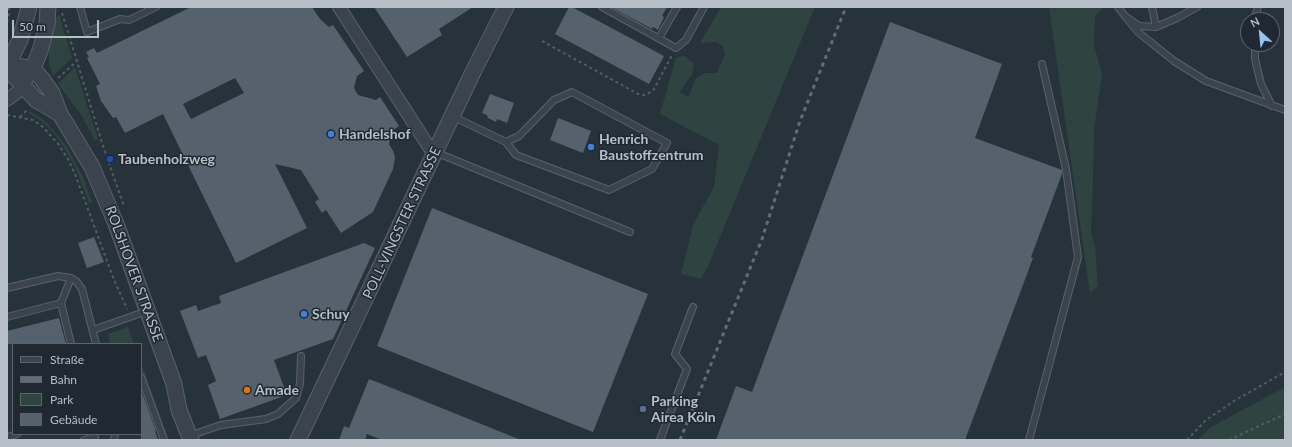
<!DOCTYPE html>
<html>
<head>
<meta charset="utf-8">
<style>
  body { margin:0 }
  #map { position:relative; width:1292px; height:447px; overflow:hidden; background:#27333b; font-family:Lato,sans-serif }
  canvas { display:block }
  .frame { position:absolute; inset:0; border:8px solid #b6bfc7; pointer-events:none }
  .legend { position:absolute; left:12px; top:343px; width:130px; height:92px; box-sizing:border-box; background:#202931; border:1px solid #5c656d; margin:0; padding:5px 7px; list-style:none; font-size:12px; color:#b6bfc7 }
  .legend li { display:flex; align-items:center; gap:8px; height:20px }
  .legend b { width:20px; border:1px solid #5c656d }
  .north { position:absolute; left:1240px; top:12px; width:40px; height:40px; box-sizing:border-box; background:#202931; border:1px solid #5c656d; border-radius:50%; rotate:333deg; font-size:11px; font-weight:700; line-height:16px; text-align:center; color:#b6bfc7 }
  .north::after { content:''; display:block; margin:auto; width:14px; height:18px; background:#97c4ec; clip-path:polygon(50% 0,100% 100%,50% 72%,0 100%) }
  .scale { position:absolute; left:12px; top:20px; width:87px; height:18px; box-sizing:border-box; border:2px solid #b6bfc7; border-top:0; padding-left:5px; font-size:12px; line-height:14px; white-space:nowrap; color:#b6bfc7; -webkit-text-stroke:3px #202931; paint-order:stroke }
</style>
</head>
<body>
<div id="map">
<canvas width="1292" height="447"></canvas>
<div class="frame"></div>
<ul class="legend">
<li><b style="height:5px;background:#3b444c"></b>Straße</li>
<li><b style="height:5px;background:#616c75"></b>Bahn</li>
<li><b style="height:11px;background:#2f4340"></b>Park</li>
<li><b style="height:11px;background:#55616c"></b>Gebäude</li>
</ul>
<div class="north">N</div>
<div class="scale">50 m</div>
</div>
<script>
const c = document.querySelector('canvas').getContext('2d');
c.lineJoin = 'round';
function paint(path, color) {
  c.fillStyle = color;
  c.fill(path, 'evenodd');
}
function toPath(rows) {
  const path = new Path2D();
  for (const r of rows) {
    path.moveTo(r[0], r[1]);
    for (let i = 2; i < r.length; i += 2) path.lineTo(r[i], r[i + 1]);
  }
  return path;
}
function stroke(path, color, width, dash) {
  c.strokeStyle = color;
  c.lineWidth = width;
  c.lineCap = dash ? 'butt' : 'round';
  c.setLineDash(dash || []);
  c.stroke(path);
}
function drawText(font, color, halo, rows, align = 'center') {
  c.font = font + ' Lato,sans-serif';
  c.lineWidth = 3;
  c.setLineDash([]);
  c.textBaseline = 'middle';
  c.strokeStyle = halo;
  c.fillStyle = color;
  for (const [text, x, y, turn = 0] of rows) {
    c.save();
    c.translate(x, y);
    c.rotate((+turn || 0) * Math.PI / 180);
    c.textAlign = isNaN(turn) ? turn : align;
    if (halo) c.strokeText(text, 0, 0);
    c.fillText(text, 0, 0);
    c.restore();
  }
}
const green = toPath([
  [721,7,815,7,708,266,701,279,681,274,693,225,714,187,719,145,660,114,676,57,685,56,694,64,692,74,680,92,688,97,696,78,705,73,717,73,725,54,723,47,717,42,700,43],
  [1049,7,1104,7,1095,17,1094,45,1102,74,1094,129,1093,182,1091,233,1095,246,1098,286,1090,293],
  [59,14,72,58,53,76,49,65,49,52,54,20],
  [75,67,98,139,95,140,80,113,58,84],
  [29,111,42,118,48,124,67,147,83,177,92,202,89,203,76,169,63,146,51,130,40,120,29,113],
  [128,327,134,344,110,344,108,334],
  [141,362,169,440,167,440,141,372],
  [1285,387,1285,440,1198,440,1211,427]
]);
const building = toPath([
  [191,7,312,7,320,19,329,27,333,25,364,71,357,76,354,88,358,95,376,100,380,97,399,126,392,131,389,144,394,153,395,158,393,169,373,212,341,233,326,210,322,213,315,202,319,199,301,170,275,164,307,228,236,263,163,114,125,133,116,117,113,118,101,101,96,86,100,84,87,58,89,57,86,52,94,48,97,53],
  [235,78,244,93,191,119,183,104],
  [374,7,473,7,439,29,442,35,407,57],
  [569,7,572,7,664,56,649,84,555,34],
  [611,7,667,7,662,16,664,17,658,30,653,27,652,29],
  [890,22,1002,64,975,138,1062,170,1062,174,1031,257,1033,258,965,440,716,440,736,386,752,392],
  [490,94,514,103,507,123,497,119,496,122,488,118,487,115,482,113],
  [558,118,591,131,583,153,550,140],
  [432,208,648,294,593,432,377,346],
  [94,237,104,262,87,268,78,243],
  [364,243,375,248,333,339,274,360,287,395,220,419,208,385,216,381,206,355,198,358,180,311,196,305,198,311,221,303,219,296],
  [59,318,66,344,7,344,7,331],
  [369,379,382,384,521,440,382,440,367,434,365,440,339,440,344,426,349,428],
  [141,390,156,431,155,431,158,440,141,440]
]);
const path = toPath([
  [62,13,104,149,124,206],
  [7,22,9,15,9,7],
  [542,41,638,94,644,95,653,91,672,55],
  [58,78,76,62],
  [7,115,33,120,43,127,59,145,69,161,75,174,114,280,127,309],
  [20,117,28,109],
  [1187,440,1206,420,1234,401,1285,372],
  [1229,440,1285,414]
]);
const service = toPath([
  [80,7,87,32,120,19,129,20,156,7],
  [602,7,676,48,686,40,704,7],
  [1118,7,1125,16,1139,26,1156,27,1177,18,1197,7],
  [1152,7,1156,27],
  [1125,16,1138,32,1174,61,1206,81,1285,110],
  [1254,20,1258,7],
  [659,38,677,7],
  [1255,44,1255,59,1261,84,1272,106],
  [452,116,506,142,519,136,554,100,572,92,667,143,652,169,609,190,516,155,506,142],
  [435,152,630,232],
  [7,288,58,276,71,278,76,281,82,289,96,344],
  [61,303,71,278],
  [7,317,61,303,71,344],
  [93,330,147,311],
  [141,377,164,440],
  [189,436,221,425,266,419,278,414,296,398,300,384,301,356],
  [7,437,17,434],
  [84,440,95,437],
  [114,440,115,434],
  [660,440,687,369,675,354,693,307],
  [1029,440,1078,257,1066,169,1042,64]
]);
const minor = toPath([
  [339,7,429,147,437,150],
  [7,100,19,91,33,69]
]);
const tertiary = toPath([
  [8,64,33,69,42,79,52,93,60,114,92,167,116,224,174,384,179,410,191,440],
  [8,64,13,75,36,100,60,114],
  [8,64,20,40,29,7],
  [33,69,41,48,47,24,48,7],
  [298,440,474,70,506,7]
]);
const rail = toPath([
  [680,440,762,239,800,121,846,7]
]);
const markers = [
  [331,134,4,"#3f7fe0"],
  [591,147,4,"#3f7fe0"],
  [110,159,4,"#1a4fb4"],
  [304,314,4,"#3f7fe0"],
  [247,390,4,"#e8710a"],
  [643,409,4,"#5c6f8a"]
];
const poiNames = [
  ["Handelshof",339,134],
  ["Henrich",599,139],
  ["Baustoffzentrum",599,155],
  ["Taubenholzweg",118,159],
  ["Schuy",312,314],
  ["Amade",255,390],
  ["Parking",651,401],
  ["Airea Köln",651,417]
];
const streetNames = [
  ["POLL-VINGSTER STRASSE",402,223,-65],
  ["ROLSHOVER STRASSE",134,274,70]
];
paint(green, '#2f4340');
paint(building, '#55616c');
stroke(service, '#59626a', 8);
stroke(minor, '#59626a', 14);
stroke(tertiary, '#59626a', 17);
stroke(path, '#4e5f5f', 2, [3, 3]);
stroke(service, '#3b444c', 6);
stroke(minor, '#3b444c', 12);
stroke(tertiary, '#3b444c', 15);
stroke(rail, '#616c75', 3, [4, 4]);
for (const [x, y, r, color] of markers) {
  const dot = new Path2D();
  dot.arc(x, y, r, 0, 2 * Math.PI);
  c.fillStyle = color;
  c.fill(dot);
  stroke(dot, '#202931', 1.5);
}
drawText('bold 14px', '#b6bfc7', '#202931', poiNames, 'left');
drawText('14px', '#b6bfc7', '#202931', streetNames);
</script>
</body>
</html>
